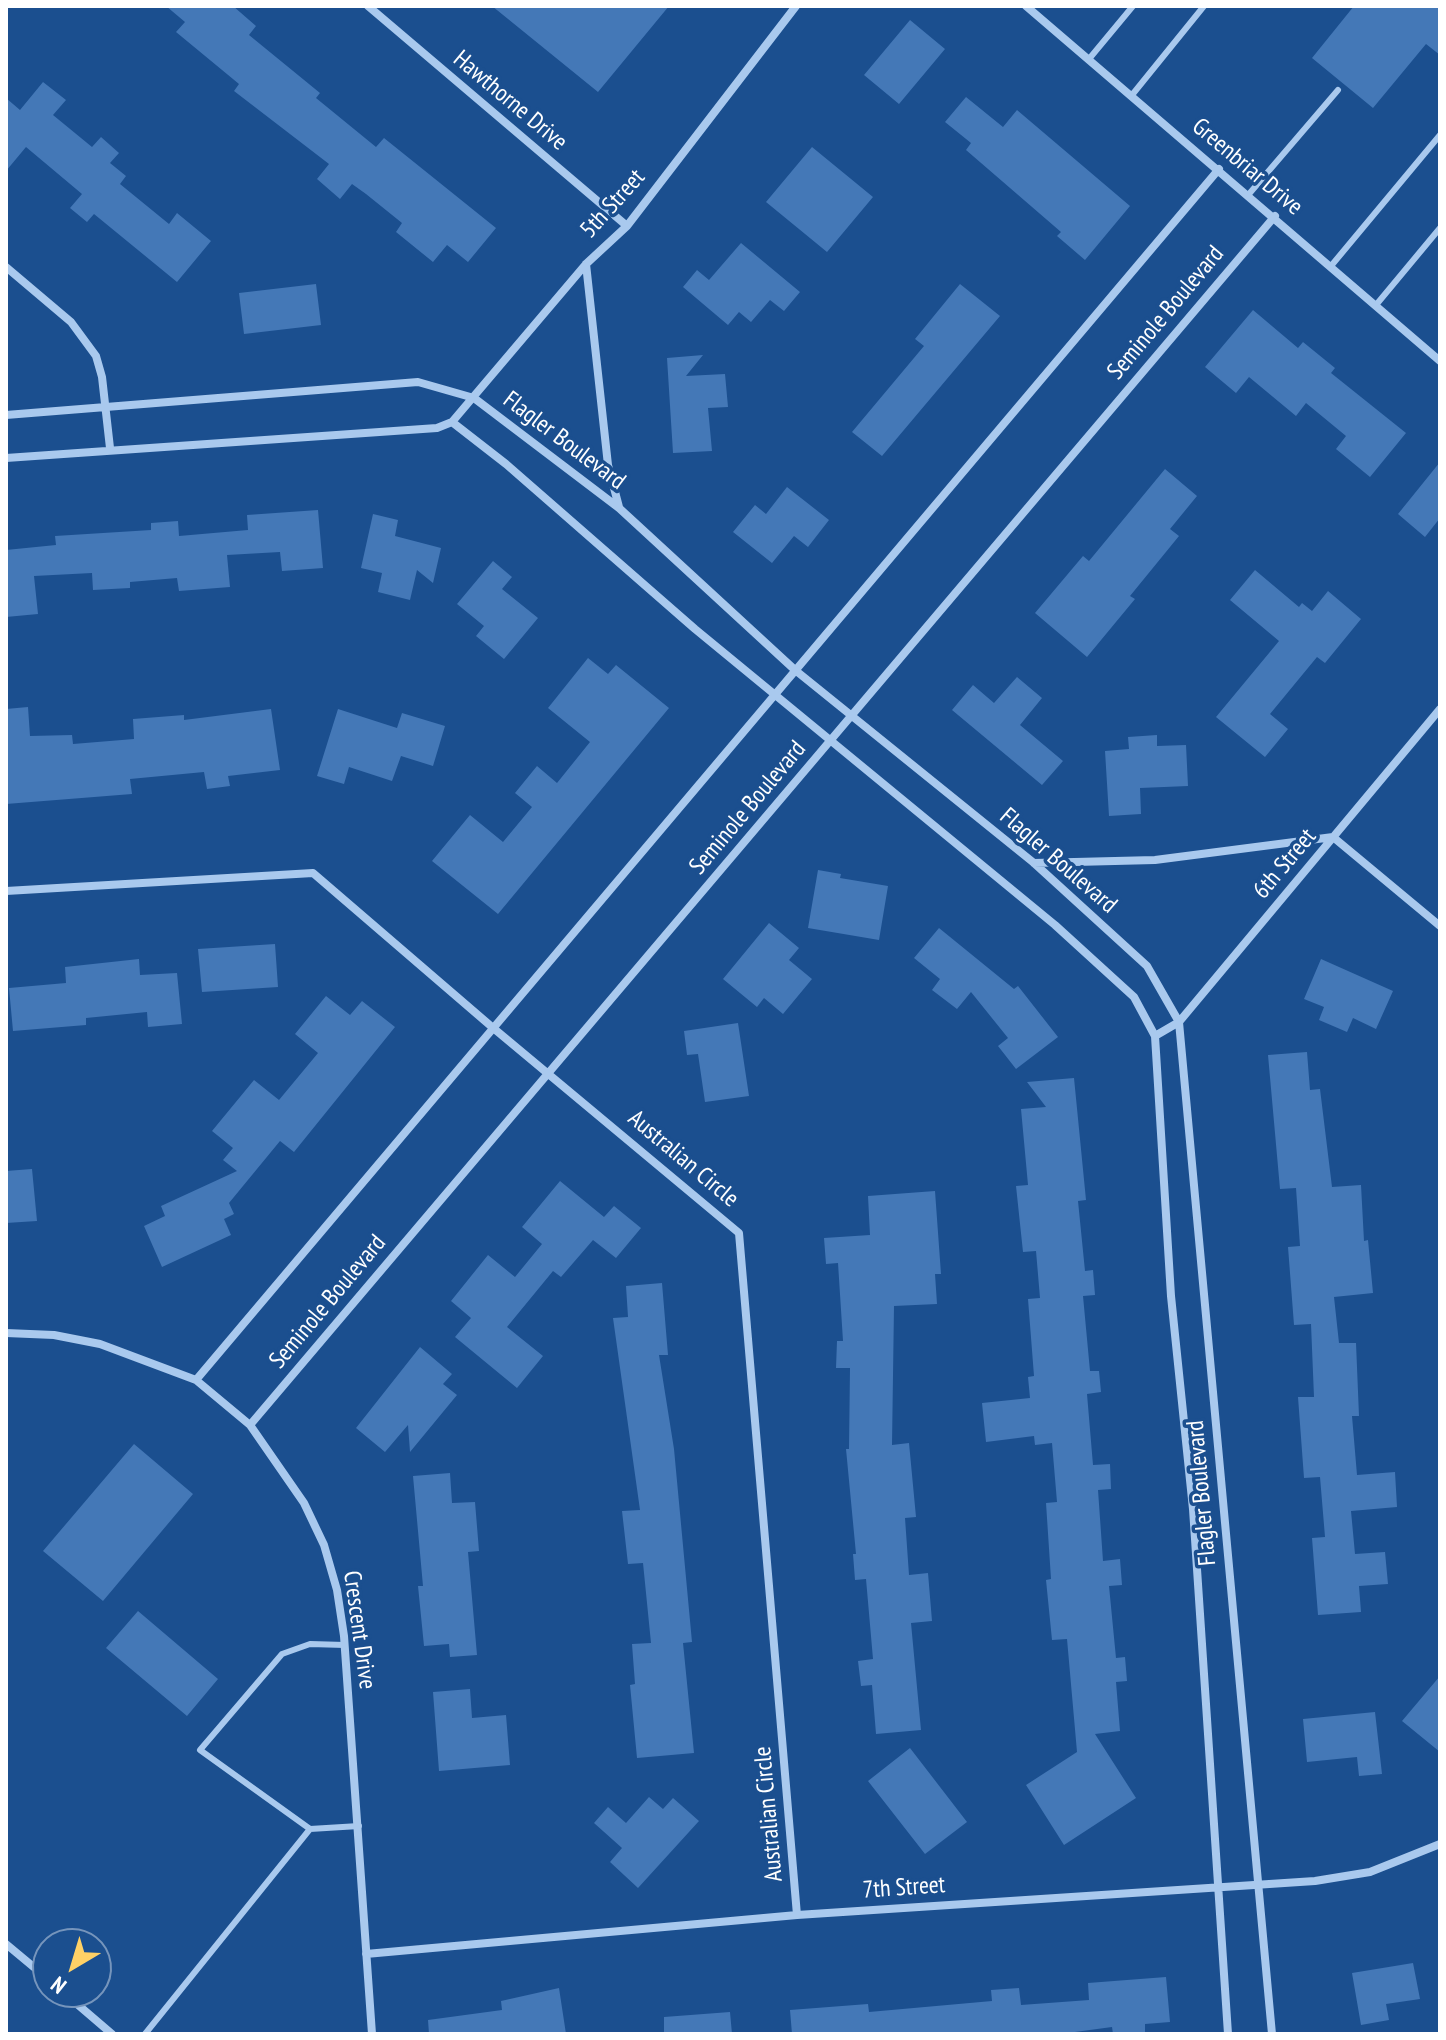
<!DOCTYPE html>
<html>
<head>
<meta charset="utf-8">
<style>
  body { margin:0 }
  #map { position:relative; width:1446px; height:2040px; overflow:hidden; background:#1b4f8f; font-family:"PT Sans Narrow",sans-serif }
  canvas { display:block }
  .frame { position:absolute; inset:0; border:8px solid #fff; pointer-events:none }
  .north { position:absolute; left:32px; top:1928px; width:80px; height:80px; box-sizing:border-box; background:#1b4f8f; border:2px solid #7695bc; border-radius:50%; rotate:218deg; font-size:22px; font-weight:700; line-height:32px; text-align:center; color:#fff }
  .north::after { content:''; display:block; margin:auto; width:28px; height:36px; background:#ffd166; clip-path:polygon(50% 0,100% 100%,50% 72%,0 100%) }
</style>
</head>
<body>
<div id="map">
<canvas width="1446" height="2040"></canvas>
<div class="frame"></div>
<div class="north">N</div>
</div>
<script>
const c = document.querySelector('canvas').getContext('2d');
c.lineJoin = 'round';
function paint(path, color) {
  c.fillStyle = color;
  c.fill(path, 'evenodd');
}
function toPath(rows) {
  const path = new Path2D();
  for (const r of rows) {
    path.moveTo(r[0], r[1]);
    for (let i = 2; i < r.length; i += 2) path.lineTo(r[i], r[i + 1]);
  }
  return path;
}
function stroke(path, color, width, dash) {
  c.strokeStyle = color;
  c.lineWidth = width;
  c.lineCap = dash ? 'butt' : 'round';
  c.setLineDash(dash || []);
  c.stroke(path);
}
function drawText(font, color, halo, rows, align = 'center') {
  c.font = font + ' "PT Sans Narrow",sans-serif';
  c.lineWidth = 7;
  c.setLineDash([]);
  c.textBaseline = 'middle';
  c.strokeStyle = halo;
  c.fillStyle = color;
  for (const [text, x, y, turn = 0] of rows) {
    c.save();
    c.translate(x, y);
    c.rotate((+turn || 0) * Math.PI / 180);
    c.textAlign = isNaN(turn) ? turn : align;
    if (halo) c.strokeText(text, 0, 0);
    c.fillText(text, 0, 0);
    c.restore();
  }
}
const building = toPath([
  [166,6,233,6,256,26,249,35,320,93,316,98,376,147,384,138,496,228,468,262,447,245,433,262,396,232,402,223,366,194,352,184,340,199,317,179,329,164,234,91,239,84,176,32,185,22],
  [492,6,669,6,598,92],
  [1354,6,1440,6,1440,55,1426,44,1373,108,1312,58],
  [910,20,945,49,899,104,864,75],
  [43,82,66,100,53,115,92,147,101,137,119,153,110,163,126,176,120,184,169,224,177,213,211,241,177,282,94,214,87,222,70,208,82,194,26,147,6,171,6,98,20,110],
  [966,97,1003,127,1017,110,1130,206,1085,260,1057,236,1061,232,966,150,971,143,945,122],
  [812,147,873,197,827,252,766,202],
  [741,243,800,292,784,311,770,300,751,322,739,312,728,325,683,287,697,270,709,280],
  [316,284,321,325,244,334,239,293],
  [960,284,1000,316,882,456,852,432,924,346,915,339],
  [1253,310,1298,348,1303,342,1335,368,1331,373,1406,433,1370,477,1336,449,1346,436,1306,403,1296,416,1249,377,1236,393,1205,367],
  [703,355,686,376,725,374,728,407,708,408,712,451,673,453,667,358],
  [1440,462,1440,518,1425,537,1398,514],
  [1165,469,1197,496,1170,529,1179,536,1130,596,1135,599,1087,657,1035,613,1083,556,1089,561],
  [787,487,829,520,808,547,794,536,772,563,733,532,755,505,766,514],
  [318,510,323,568,282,571,280,552,227,555,230,587,179,591,177,578,130,582,130,588,93,590,92,573,34,576,38,614,6,617,6,550,56,545,55,536,151,530,151,523,178,521,179,536,248,530,247,515],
  [373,514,398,520,395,536,441,548,433,583,417,570,410,600,378,592,382,573,361,568],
  [493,561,512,577,502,589,538,618,504,659,476,636,484,626,457,604],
  [1255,570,1299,607,1302,603,1312,611,1328,591,1361,619,1325,663,1317,657,1270,714,1288,729,1265,757,1216,717,1279,641,1230,600],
  [588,658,608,674,616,665,669,708,498,914,432,861,470,815,503,842,532,807,515,793,537,766,557,783,590,742,548,708],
  [1017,677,1042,698,1020,725,1063,761,1042,785,952,710,973,685,994,703],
  [28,707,30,736,72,735,73,744,134,739,133,719,184,715,184,720,271,709,280,770,228,776,230,786,207,789,204,772,130,779,132,794,6,804,6,709],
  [338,709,397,728,402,713,445,726,433,766,401,756,392,781,349,767,344,784,317,776],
  [1157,735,1157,746,1186,745,1188,786,1140,788,1141,814,1109,816,1105,751,1129,749,1128,737],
  [818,870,841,874,840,878,888,886,879,940,808,928],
  [769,923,799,948,789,960,812,979,783,1014,764,998,757,1007,723,979],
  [939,928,1014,989,1018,986,1058,1037,1016,1069,998,1046,1008,1038,971,992,957,1009,932,990,940,979,914,958],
  [275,944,278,987,202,992,198,949],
  [139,959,140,975,177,973,182,1024,148,1027,147,1012,86,1018,86,1025,13,1031,9,988,66,983,65,967],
  [1321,959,1393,991,1376,1029,1353,1018,1347,1032,1319,1020,1324,1007,1304,999],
  [326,996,350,1015,362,1001,395,1027,294,1152,280,1141,229,1203,234,1214,224,1219,231,1235,162,1267,144,1226,165,1216,161,1206,237,1171,223,1160,233,1148,212,1131,254,1080,279,1100,318,1053,295,1034],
  [738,1023,749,1096,705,1102,698,1054,687,1055,684,1031],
  [1307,1052,1310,1090,1320,1089,1332,1187,1361,1185,1364,1241,1368,1240,1373,1293,1334,1297,1339,1343,1356,1343,1359,1416,1352,1416,1357,1475,1395,1472,1397,1507,1351,1511,1355,1554,1385,1552,1388,1584,1359,1586,1361,1612,1318,1615,1312,1538,1325,1537,1320,1477,1304,1478,1298,1397,1314,1397,1311,1324,1294,1325,1288,1247,1300,1246,1296,1188,1280,1189,1268,1055],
  [1074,1078,1086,1200,1078,1201,1085,1271,1093,1270,1095,1295,1083,1296,1090,1371,1099,1371,1101,1392,1087,1394,1093,1465,1110,1464,1111,1489,1098,1490,1103,1561,1120,1559,1122,1585,1109,1586,1116,1658,1125,1657,1127,1681,1116,1682,1120,1731,1095,1734,1136,1798,1064,1845,1026,1785,1077,1752,1067,1639,1052,1640,1046,1580,1051,1579,1046,1503,1057,1502,1052,1443,1035,1445,1034,1436,986,1442,982,1403,1030,1398,1028,1377,1034,1376,1028,1299,1040,1298,1036,1251,1023,1252,1016,1186,1028,1185,1021,1109,1046,1107,1027,1082],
  [32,1169,37,1221,6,1223,6,1171],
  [560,1181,604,1217,614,1206,641,1228,616,1258,593,1240,561,1277,553,1271,507,1327,543,1356,517,1388,455,1337,471,1318,451,1301,488,1255,515,1277,542,1244,522,1227],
  [935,1191,941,1274,935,1274,937,1304,894,1306,892,1445,909,1443,916,1517,905,1518,909,1575,928,1573,932,1621,911,1623,921,1730,876,1734,872,1685,861,1686,858,1661,873,1659,866,1579,855,1580,853,1554,856,1554,846,1449,849,1449,850,1368,836,1368,837,1341,843,1341,838,1263,826,1264,824,1238,870,1235,868,1196],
  [662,1283,668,1355,659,1355,674,1449,692,1642,683,1643,694,1753,637,1758,630,1685,635,1684,632,1644,651,1643,643,1563,628,1564,622,1511,640,1510,613,1318,628,1317,626,1286],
  [420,1347,452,1374,443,1384,457,1395,410,1452,408,1425,385,1452,356,1428],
  [134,1444,193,1494,103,1601,43,1551],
  [450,1473,452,1503,475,1502,479,1551,468,1552,477,1655,450,1657,449,1644,424,1646,418,1586,423,1586,413,1476],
  [138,1611,218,1679,187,1716,106,1648],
  [1440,1676,1440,1752,1402,1721],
  [470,1689,472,1718,506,1715,510,1765,439,1771,433,1692],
  [1375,1712,1382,1774,1359,1776,1357,1757,1307,1762,1303,1719],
  [910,1748,967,1822,925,1854,868,1781],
  [649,1797,663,1809,673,1798,699,1821,638,1888,610,1862,622,1848,594,1823,608,1807,626,1823],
  [1413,1963,1420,1999,1386,2004,1389,2020,1361,2025,1352,1973],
  [1166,1977,1170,2022,1145,2024,1145,2034,1113,2034,1112,2027,1060,2034,792,2034,790,2010,868,2004,869,2012,992,2001,991,1990,1019,1988,1021,2005,1089,2000,1088,1983],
  [559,1988,566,2034,429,2034,428,2020,502,2010,501,2001],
  [730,2012,732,2034,664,2034,664,2017]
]);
const lane = toPath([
  [1089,59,1133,6],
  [1132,95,1204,6],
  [1249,194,1338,90],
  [1331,266,1440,135],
  [1376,305,1440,228],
  [310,1829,200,1750,282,1654,310,1644,345,1645],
  [145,2034,310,1829,359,1826]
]);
const street = toPath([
  [368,6,627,226],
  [1026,6,1440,361],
  [586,264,608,465,619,507],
  [6,267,71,322,96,356,102,377,110,448],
  [6,415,418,382,474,398,619,508,795,670,1034,863,1147,966,1179,1022,1272,2034],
  [452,422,586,264,627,226,796,6],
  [6,458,437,428,452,422,506,464,695,629,1055,925,1134,997,1155,1036,1171,1296,1193,1509,1228,2034],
  [1034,863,1155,860,1333,837,1440,926],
  [6,891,313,873,492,1027,739,1233,797,1915],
  [1155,1036,1179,1022,1440,709],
  [6,1333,54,1335,100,1344,196,1380,250,1425,304,1503,324,1545,337,1590,344,1636,372,2034],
  [196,1380,1219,169],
  [250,1425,1275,216],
  [6,1944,48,1979],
  [366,1954,797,1915,1315,1881,1370,1872,1440,1844],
  [63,1992,112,2034]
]);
const streetNames = [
  ["Hawthorne Drive",510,101,40],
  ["Greenbriar Drive",1247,167,40],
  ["5th Street",613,204,-48],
  ["Seminole Boulevard",1166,313,-50],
  ["Flagler Boulevard",564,441,37],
  ["Seminole Boulevard",748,808,-50],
  ["Flagler Boulevard",1058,861,41],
  ["6th Street",1285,864,-50],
  ["Australian Circle",683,1159,40],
  ["Seminole Boulevard",328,1302,-50],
  ["Flagler Boulevard",1202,1493,-95],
  ["Crescent Drive",359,1630,82],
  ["Australian Circle",769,1814,-95],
  ["7th Street",904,1888,-4]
];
paint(building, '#4478b7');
stroke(lane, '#a9c9ee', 6);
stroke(street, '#a9c9ee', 8);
drawText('24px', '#fff', '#1b4f8f', streetNames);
</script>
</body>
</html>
